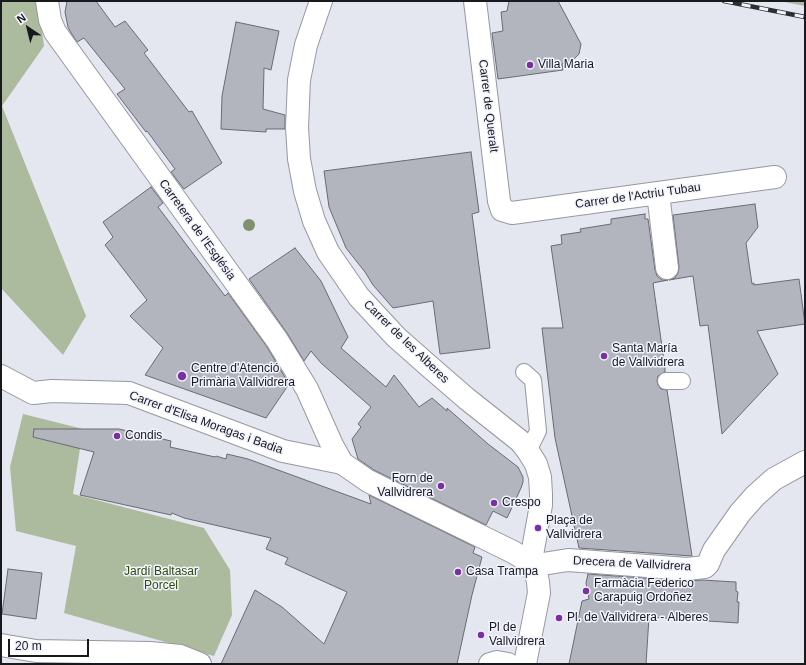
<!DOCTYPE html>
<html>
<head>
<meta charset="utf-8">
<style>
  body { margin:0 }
  #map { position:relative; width:806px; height:665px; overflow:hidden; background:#e4e6f0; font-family:Arial,sans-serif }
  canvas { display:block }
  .frame { position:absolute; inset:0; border:2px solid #18191d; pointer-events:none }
  .north { position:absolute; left:8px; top:8px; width:40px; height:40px; -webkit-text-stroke:3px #f1f3fe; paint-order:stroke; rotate:325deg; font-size:11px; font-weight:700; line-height:16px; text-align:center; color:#18191d }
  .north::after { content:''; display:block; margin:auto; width:14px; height:18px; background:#18191d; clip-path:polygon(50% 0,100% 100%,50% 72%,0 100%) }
  .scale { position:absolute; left:8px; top:639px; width:81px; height:18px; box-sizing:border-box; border:2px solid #18191d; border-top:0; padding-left:5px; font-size:12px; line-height:14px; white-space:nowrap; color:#18191d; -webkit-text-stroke:3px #f1f3fe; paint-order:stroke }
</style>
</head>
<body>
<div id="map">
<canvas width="806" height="665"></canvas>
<div class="frame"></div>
<div class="north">N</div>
<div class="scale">20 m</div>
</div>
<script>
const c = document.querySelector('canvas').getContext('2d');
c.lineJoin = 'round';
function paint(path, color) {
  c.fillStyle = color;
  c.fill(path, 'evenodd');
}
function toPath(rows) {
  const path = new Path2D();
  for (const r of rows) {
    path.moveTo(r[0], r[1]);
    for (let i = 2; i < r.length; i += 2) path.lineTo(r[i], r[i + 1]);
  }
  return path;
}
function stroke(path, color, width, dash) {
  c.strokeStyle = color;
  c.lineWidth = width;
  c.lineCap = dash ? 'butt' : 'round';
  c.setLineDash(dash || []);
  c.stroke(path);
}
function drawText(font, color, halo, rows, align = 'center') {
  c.font = font + ' Arial,sans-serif';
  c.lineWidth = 3;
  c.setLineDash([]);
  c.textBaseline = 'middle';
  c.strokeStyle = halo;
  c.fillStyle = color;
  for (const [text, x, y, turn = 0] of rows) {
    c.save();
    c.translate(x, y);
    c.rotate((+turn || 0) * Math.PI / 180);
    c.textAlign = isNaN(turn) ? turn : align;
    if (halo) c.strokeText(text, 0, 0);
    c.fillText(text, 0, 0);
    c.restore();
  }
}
const green = toPath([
  [1,1,38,1,44,46,2,106,86,316,63,355,1,288],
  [779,1,805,1,805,6],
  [23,414,83,429,73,494,204,528,230,570,232,615,214,656,64,613,76,546,16,531,10,467]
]);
const building = toPath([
  [67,1,96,1,115,27,125,21,148,50,144,53,189,112,192,111,222,163,184,189,171,172,175,169,147,131,146,132,117,94,125,89,84,38,77,42,70,31,68,27,65,12,67,1],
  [509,1,558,1,581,44,579,54,574,59,562,64,563,70,498,79,492,33,503,31,501,12,507,11,509,1],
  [236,22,279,31,271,70,264,68,263,109,285,115,285,129,266,129,266,132,221,129,222,96,236,22],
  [471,152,479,212,472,214,490,348,440,354,433,301,393,308,373,285,365,272,346,248,329,207,324,171,471,152],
  [151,187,163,203,158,207,225,296,228,293,267,347,289,384,266,418,145,375,163,348,130,316,147,300,105,245,113,237,103,222,151,187],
  [755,204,758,227,746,243,752,284,754,283,754,285,799,279,805,324,757,331,778,374,722,434,708,325,700,326,693,276,669,280,675,278,678,273,679,267,673,215,755,204],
  [645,214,645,219,648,219,655,270,657,276,662,280,668,280,653,283,665,368,665,372,658,376,657,381,658,385,661,389,667,390,692,556,579,548,555,438,542,328,563,328,551,246,562,244,561,235,581,232,580,229,611,224,611,219,645,214],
  [295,248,321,281,348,337,341,348,386,387,394,375,419,407,432,398,447,411,447,408,488,444,518,467,523,477,523,482,521,488,507,518,493,511,486,525,374,470,358,459,352,439,361,427,358,424,371,407,321,363,311,351,304,361,287,333,249,279,295,248],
  [34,429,119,429,171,441,170,447,215,457,216,456,226,459,227,454,248,459,371,504,369,495,475,547,473,553,482,557,472,595,457,664,221,664,255,590,282,607,324,644,347,592,285,564,288,558,266,549,271,538,184,518,172,513,171,515,80,495,94,452,33,437,34,429],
  [8,569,42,573,36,619,2,614,8,569],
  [588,574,686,581,702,580,736,582,736,591,738,592,737,602,739,602,738,623,649,617,646,664,569,664,582,601,589,599,586,583,588,574]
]);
const service = toPath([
  [524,372,533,380,538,431,528,451],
  [666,381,682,381]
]);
const minor = toPath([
  [475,1,499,201,502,210,512,213,775,177],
  [658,193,667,268],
  [1,376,33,393,52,391,129,393,283,451,342,463],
  [530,566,568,560,687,569,705,567,708,564,714,550,740,513,755,496,774,479,805,462],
  [1,645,36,651,150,653,180,656,200,664],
  [490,664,497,662,508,664]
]);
const tertiary = toPath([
  [321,1,306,45,299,80,297,127,299,159,305,191,314,221,328,252,359,297,396,337,430,367,467,399,520,441,528,451,536,464,540,477,541,494,541,505,530,566]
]);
const secondary = toPath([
  [47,1,50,20,55,32,277,340,296,371,307,389,332,445,342,463,368,481,513,552,523,558,530,566,536,573,538,582,539,593,525,664]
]);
const rail = toPath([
  [724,1,805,17]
]);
const trees = [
  [249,225]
];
const markers = [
  [530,65,4,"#7b2fa0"],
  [604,356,4,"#7b2fa0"],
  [182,376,5,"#7b2fa0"],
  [117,436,4,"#7b2fa0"],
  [441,486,4,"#7b2fa0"],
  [494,503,4,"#7b2fa0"],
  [538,528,4,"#7b2fa0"],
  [458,572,4,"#7b2fa0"],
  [586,591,4,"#7b2fa0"],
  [559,618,4,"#7b2fa0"],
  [481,635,4,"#7b2fa0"]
];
const poiNames = [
  ["Villa Maria",538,65],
  ["Santa María",612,349],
  ["de Vallvidrera",612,363],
  ["Centre d'Atenció",191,369],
  ["Primària Vallvidrera",191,383],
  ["Condis",125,436],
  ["Forn de",433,479,"right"],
  ["Vallvidrera",433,493,"right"],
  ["Crespo",502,503],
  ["Plaça de",546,521],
  ["Vallvidrera",546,535],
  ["Casa Trampa",466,572],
  ["Farmàcia Federico",594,584],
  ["Carapuig Ordoñez",594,598],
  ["Pl. de Vallvidrera - Alberes",567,618],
  ["Pl de",489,628],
  ["Vallvidrera",489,642]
];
const streetNames = [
  ["Carrer de Queralt",488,106,83],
  ["Carrer de l'Actriu Tubau",638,196,-8],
  ["Carretera de l'Església",197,230,54],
  ["Carrer de les Alberes",406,342,44],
  ["Carrer d'Elisa Moragas i Badia",206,423,20],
  ["Drecera de Vallvidrera",632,564,3]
];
const parkNames = [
  ["Jardí Baltasar",161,572],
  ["Porcel",161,586]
];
paint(green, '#acbb9e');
paint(building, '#b2b4be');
stroke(building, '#696b74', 1);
stroke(service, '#9698a2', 18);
stroke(minor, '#9698a2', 24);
stroke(tertiary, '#9698a2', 24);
stroke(secondary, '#9698a2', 24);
stroke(service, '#fff', 16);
stroke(minor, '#fff', 22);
stroke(tertiary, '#fff', 22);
stroke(secondary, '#fff', 22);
stroke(rail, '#2d2e32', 4.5);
stroke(rail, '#f1f3fe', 3, [9]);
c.fillStyle = '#81906f';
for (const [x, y] of trees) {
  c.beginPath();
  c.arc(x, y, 6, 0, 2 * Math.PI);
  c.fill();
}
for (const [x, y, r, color] of markers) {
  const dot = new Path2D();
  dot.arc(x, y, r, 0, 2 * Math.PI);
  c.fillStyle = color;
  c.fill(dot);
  stroke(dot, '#f1f3fe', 1.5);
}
drawText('12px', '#18191d', '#f1f3fe', poiNames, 'left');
drawText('12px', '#18191d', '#f1f3fe', streetNames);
drawText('12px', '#304a05', '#f1f3fe', parkNames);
</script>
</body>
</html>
